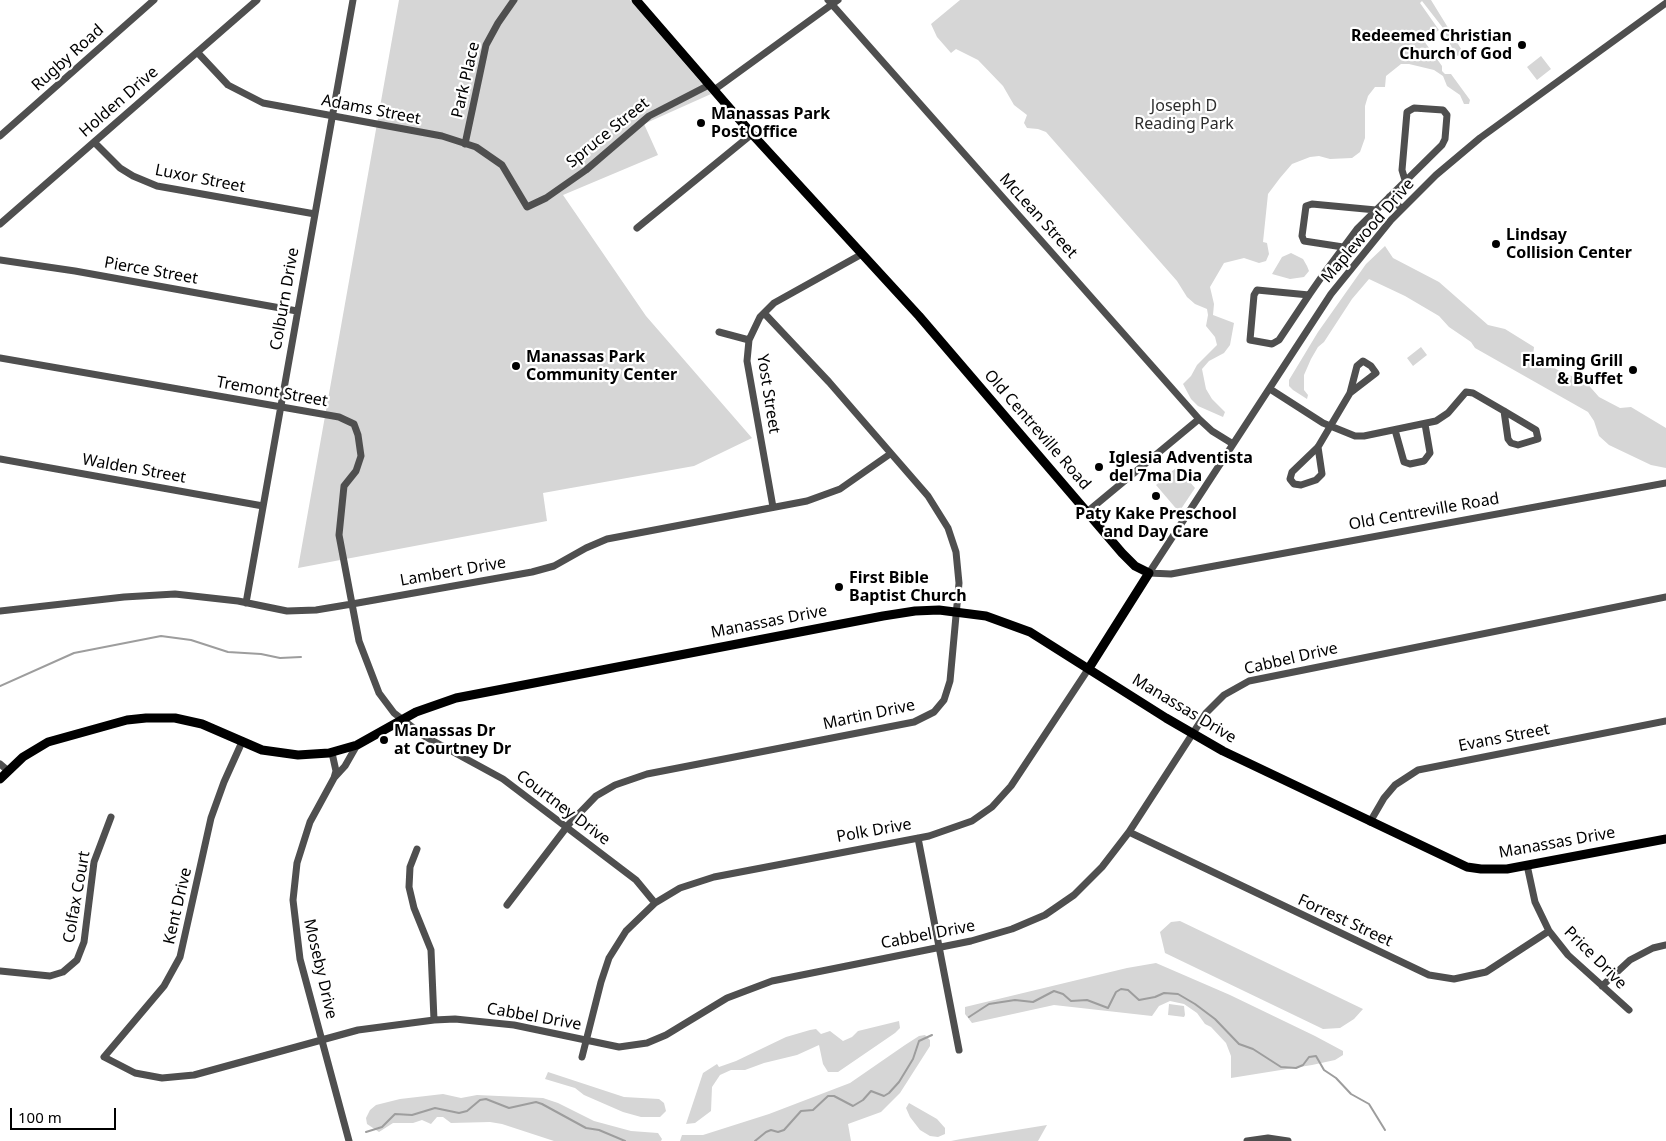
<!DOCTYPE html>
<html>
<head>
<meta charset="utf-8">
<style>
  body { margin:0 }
  #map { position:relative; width:1666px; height:1141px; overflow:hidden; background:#fff; font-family:"Noto Sans",sans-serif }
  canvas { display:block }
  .scale { position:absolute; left:10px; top:1108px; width:106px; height:22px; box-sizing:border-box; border:2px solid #000; border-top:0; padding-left:6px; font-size:15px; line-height:18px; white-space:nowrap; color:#000; -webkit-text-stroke:4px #fff; paint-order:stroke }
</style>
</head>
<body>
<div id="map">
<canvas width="1666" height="1141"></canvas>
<div class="scale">100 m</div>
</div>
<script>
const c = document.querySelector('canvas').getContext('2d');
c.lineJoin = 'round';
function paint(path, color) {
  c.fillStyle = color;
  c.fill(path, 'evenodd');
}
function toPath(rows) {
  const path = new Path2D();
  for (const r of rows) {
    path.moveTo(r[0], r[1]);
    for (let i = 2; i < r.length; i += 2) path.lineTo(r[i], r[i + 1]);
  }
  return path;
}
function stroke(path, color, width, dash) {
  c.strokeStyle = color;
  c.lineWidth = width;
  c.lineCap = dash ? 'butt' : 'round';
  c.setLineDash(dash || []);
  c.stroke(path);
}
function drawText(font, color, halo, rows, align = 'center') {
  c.font = font + ' "Noto Sans",sans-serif';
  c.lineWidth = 4.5;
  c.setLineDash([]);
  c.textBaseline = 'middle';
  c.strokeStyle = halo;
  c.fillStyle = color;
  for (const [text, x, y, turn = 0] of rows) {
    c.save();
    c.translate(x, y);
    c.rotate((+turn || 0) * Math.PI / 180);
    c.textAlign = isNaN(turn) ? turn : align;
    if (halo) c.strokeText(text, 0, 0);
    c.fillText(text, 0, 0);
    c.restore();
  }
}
const green = toPath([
  [399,0,630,0,711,94,644,124,658,155,563,195,646,316,752,438,694,466,543,493,547,521,298,568],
  [960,0,1431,0,1463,52,1458,56,1454,53,1443,28,1422,1,1420,3,1439,30,1424,41,1442,66,1442,71,1445,74,1451,74,1470,100,1469,104,1464,104,1460,95,1447,86,1443,76,1434,70,1409,64,1401,64,1386,76,1385,87,1375,87,1368,96,1365,106,1365,138,1360,152,1352,158,1330,159,1319,156,1310,157,1292,164,1280,178,1268,194,1263,242,1267,243,1269,254,1266,261,1259,263,1244,258,1224,263,1210,287,1214,304,1213,315,1234,323,1230,345,1224,353,1209,361,1202,369,1206,389,1212,399,1225,412,1223,417,1198,406,1191,399,1183,384,1191,376,1197,365,1217,345,1215,337,1206,326,1208,315,1207,309,1195,304,1187,297,1177,281,1046,132,1038,129,1027,128,1024,123,1027,115,1014,105,1003,86,978,60,956,49,951,53,937,37,931,24],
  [1541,56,1551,69,1537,80,1527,67],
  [1385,246,1393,258,1439,282,1488,325,1505,329,1534,347,1533,356,1565,374,1584,380,1599,397,1620,408,1631,407,1666,428,1666,468,1651,465,1609,445,1599,436,1594,421,1588,412,1475,348,1471,342,1449,327,1439,316,1405,296,1369,279,1352,299,1324,342,1318,347,1311,359,1304,375,1304,390,1308,395,1307,399,1293,390,1289,386,1289,380,1318,332,1366,264],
  [1291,253,1303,259,1307,266,1309,271,1304,277,1290,279,1272,274,1282,257],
  [1421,347,1427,355,1413,366,1407,358],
  [1177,467,1195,488,1179,512,1156,485],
  [1180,921,1363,1009,1354,1019,1340,1028,1323,1029,1165,953,1160,932,1171,922],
  [1156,963,1230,995,1315,1036,1343,1051,1343,1055,1335,1060,1312,1065,1231,1078,1231,1056,1226,1043,1211,1027,1205,1024,1197,1013,1184,1004,1170,1001,1159,1006,1152,1016,1054,1005,972,1023,965,1014,965,1007,1127,968],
  [1169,1004,1184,1006,1185,1015,1184,1017,1168,1015],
  [899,1021,900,1028,895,1033,838,1072,828,1072,823,1064,819,1045,797,1055,764,1063,745,1070,731,1070,720,1075,712,1087,711,1111,695,1123,686,1124,703,1073,717,1064,719,1067,736,1061,786,1037,810,1030,816,1029,821,1034,830,1031,843,1041,852,1037,858,1031],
  [925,1035,930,1040,930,1046,900,1093,881,1112,848,1124,851,1141,680,1141,682,1135,703,1135,769,1114,850,1083,905,1045,919,1036],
  [548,1072,624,1097,659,1099,664,1103,666,1111,660,1117,641,1117,623,1112,584,1095,575,1088,545,1079],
  [443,1094,461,1098,477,1095,543,1098,558,1103,594,1121,631,1131,658,1133,662,1139,661,1141,554,1141,502,1124,490,1122,451,1123,443,1117,437,1117,431,1124,422,1120,413,1123,393,1123,379,1132,367,1124,366,1118,370,1110,376,1105,400,1099],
  [909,1103,937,1119,945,1128,945,1134,938,1137,930,1136,920,1130,910,1117,906,1108],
  [1047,1125,1038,1141,951,1141,961,1139]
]);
const stream = toPath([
  [0,686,74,653,161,636,191,640,228,652,261,654,280,658,301,657],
  [969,1017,989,1004,1015,1000,1033,1002,1054,991,1063,994,1071,1001,1087,1000,1108,1008,1116,992,1121,989,1128,990,1139,1000,1155,997,1164,993,1178,994,1195,1004,1215,1019,1239,1044,1253,1049,1281,1067,1296,1068,1303,1065,1309,1057,1316,1056,1324,1070,1336,1078,1351,1094,1369,1104,1385,1130],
  [366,1132,382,1127,395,1114,412,1115,435,1108,459,1113,467,1111,480,1100,486,1099,509,1108,536,1102,542,1104,586,1128,599,1130,625,1141],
  [755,1141,766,1132,771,1130,778,1132,784,1130,801,1111,813,1110,828,1096,834,1096,853,1106,863,1100,871,1091,884,1096,889,1093,899,1082,913,1059,919,1041,932,1035]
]);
const minor = toPath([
  [828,0,1199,419,1212,431,1233,444],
  [1666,3,1480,138,1436,175,1391,220,1331,294,1149,573,1171,574,1666,483],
  [198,53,228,85,263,103,442,136,476,147,502,165,527,207,546,198,586,170,649,116,709,85],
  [714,90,838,0],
  [0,136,154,0],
  [94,142,120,168,133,176,157,186,315,214],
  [465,144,486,45,498,23,514,0],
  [1389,197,1401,208],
  [0,224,257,0],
  [637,228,752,134],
  [1343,247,1304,241,1302,236,1306,206,1312,204,1376,210],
  [0,260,75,271,297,311],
  [1309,295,1257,290,1254,295,1250,340,1272,344,1279,340,1309,295,1325,272,1357,229,1442,145,1445,139,1447,115,1443,110,1414,108,1407,112,1402,170,1405,180],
  [719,332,749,340],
  [0,358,339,417,354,424,358,435,361,456,356,471,344,486,339,535,359,641,379,693,394,713,424,736,503,779,636,880,655,903],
  [1270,389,1323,423,1355,436,1364,436,1436,421,1448,413,1466,392,1473,393,1504,411],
  [1504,411,1536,430,1538,439,1518,445,1511,443,1508,439,1504,411],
  [1395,430,1404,462,1410,464,1424,461,1430,453,1425,424],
  [1318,447,1350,393,1357,366,1363,361,1371,366,1376,373,1350,393],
  [1318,447,1322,474,1316,480,1301,485,1294,484,1290,479,1292,472,1318,447],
  [0,459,263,506],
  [773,507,747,361,749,340,760,317,774,303,862,254],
  [1087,512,1199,419],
  [246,603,353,0],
  [0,611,124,597,175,594,238,601,287,611,316,610,352,604,532,572,554,566,586,548,607,539,807,501,840,489,890,454],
  [242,742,224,782,211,818,180,957,164,986,104,1057,135,1073,162,1078,194,1075,358,1030,434,1020,455,1019,514,1025,619,1047,647,1043,666,1035,727,998,772,981,971,941,1012,929,1045,915,1074,895,1102,867,1129,832,1206,713,1224,695,1249,681,1666,597],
  [332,753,336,771,334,778],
  [0,764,7,770],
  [1370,822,1384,798,1395,785,1418,770,1666,721],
  [1129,832,1429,975,1454,979,1486,972,1549,931],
  [918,838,959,1050],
  [417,849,410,867,409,887,414,908,431,950,434,1020],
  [1527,865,1535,902,1549,931,1568,955,1629,1010],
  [507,905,569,824,596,796,615,785,647,774,914,722,934,712,944,700,950,681,959,583,956,552,948,528,928,496,829,382,764,313],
  [0,971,50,976,63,972,77,960,84,942,94,862,111,817],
  [1602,986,1630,960,1653,948,1666,945],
  [582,1057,601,982,609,958,626,931,655,903,680,888,714,877,929,836,972,821,992,807,1011,786,1089,668],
  [349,1141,300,959,293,900,297,863,310,822,334,778,345,766,357,745],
  [1247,1141,1268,1138,1288,1141]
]);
const major = toPath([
  [636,0,752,134,919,316,1122,553,1135,566,1149,573,1089,668],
  [0,779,23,757,48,742,127,720,146,718,175,718,202,724,262,750,298,755,329,753,357,745,416,712,456,698,883,616,915,611,939,610,986,616,1030,632,1166,718,1223,751,1467,867,1481,869,1507,869,1666,839]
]);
const markers = [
  [1522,45,5,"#000"],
  [701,123,5,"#000"],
  [1496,244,5,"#000"],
  [516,366,5,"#000"],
  [1633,370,5,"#000"],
  [1099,467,5,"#000"],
  [1156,496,5,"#000"],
  [839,587,5,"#000"],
  [384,740,5,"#000"]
];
const poiNames = [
  ["Redeemed Christian",1512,36,"right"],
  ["Church of God",1512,54,"right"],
  ["Manassas Park",711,114],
  ["Post Office",711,132],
  ["Lindsay",1506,235],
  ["Collision Center",1506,253],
  ["Manassas Park",526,357],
  ["Community Center",526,375],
  ["Flaming Grill",1623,361,"right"],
  ["& Buffet",1623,379,"right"],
  ["Iglesia Adventista",1109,458],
  ["del 7ma Dia",1109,476],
  ["Paty Kake Preschool",1156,514,"center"],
  ["and Day Care",1156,532,"center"],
  ["First Bible",849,578],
  ["Baptist Church",849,596],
  ["Manassas Dr",394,731],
  ["at Courtney Dr",394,749]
];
const streetNames = [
  ["Rugby Road",68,58,-42],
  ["Park Place",466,80,-77],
  ["Holden Drive",119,102,-41],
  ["Adams Street",371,110,11],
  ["Spruce Street",608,133,-39],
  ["Luxor Street",200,179,11],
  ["McLean Street",1038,216,48],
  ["Maplewood Drive",1368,231,-49],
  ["Pierce Street",151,271,10],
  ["Colburn Drive",285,299,-80],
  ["Tremont Street",272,392,10],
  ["Yost Street",768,394,81],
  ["Old Centreville Road",1037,430,49],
  ["Walden Street",134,469,10],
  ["Old Centreville Road",1424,512,-10],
  ["Lambert Drive",453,572,-10],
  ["Manassas Drive",769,622,-11],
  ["Cabbel Drive",1291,659,-13],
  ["Manassas Drive",1184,709,31],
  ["Martin Drive",869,715,-12],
  ["Evans Street",1504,738,-11],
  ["Courtney Drive",563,808,37],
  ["Polk Drive",874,831,-10],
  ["Manassas Drive",1557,843,-10],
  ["Colfax Court",77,897,-80],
  ["Kent Drive",178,906,-77],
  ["Forrest Street",1345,921,25],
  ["Cabbel Drive",928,935,-11],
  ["Price Drive",1595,958,45],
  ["Moseby Drive",320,969,77],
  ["Cabbel Drive",534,1017,10]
];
const parkNames = [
  ["Joseph D",1184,106],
  ["Reading Park",1184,124]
];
paint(green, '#d6d6d6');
stroke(stream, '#9d9d9d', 2);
stroke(minor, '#4f4f4f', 7);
stroke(major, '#000', 9);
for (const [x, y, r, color] of markers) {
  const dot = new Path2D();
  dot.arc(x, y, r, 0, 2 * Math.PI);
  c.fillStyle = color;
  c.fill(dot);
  stroke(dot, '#fff', 2);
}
drawText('bold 16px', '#000', '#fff', poiNames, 'left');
drawText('16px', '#000', '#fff', streetNames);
drawText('16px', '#2d2d2d', '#fff', parkNames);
</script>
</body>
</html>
